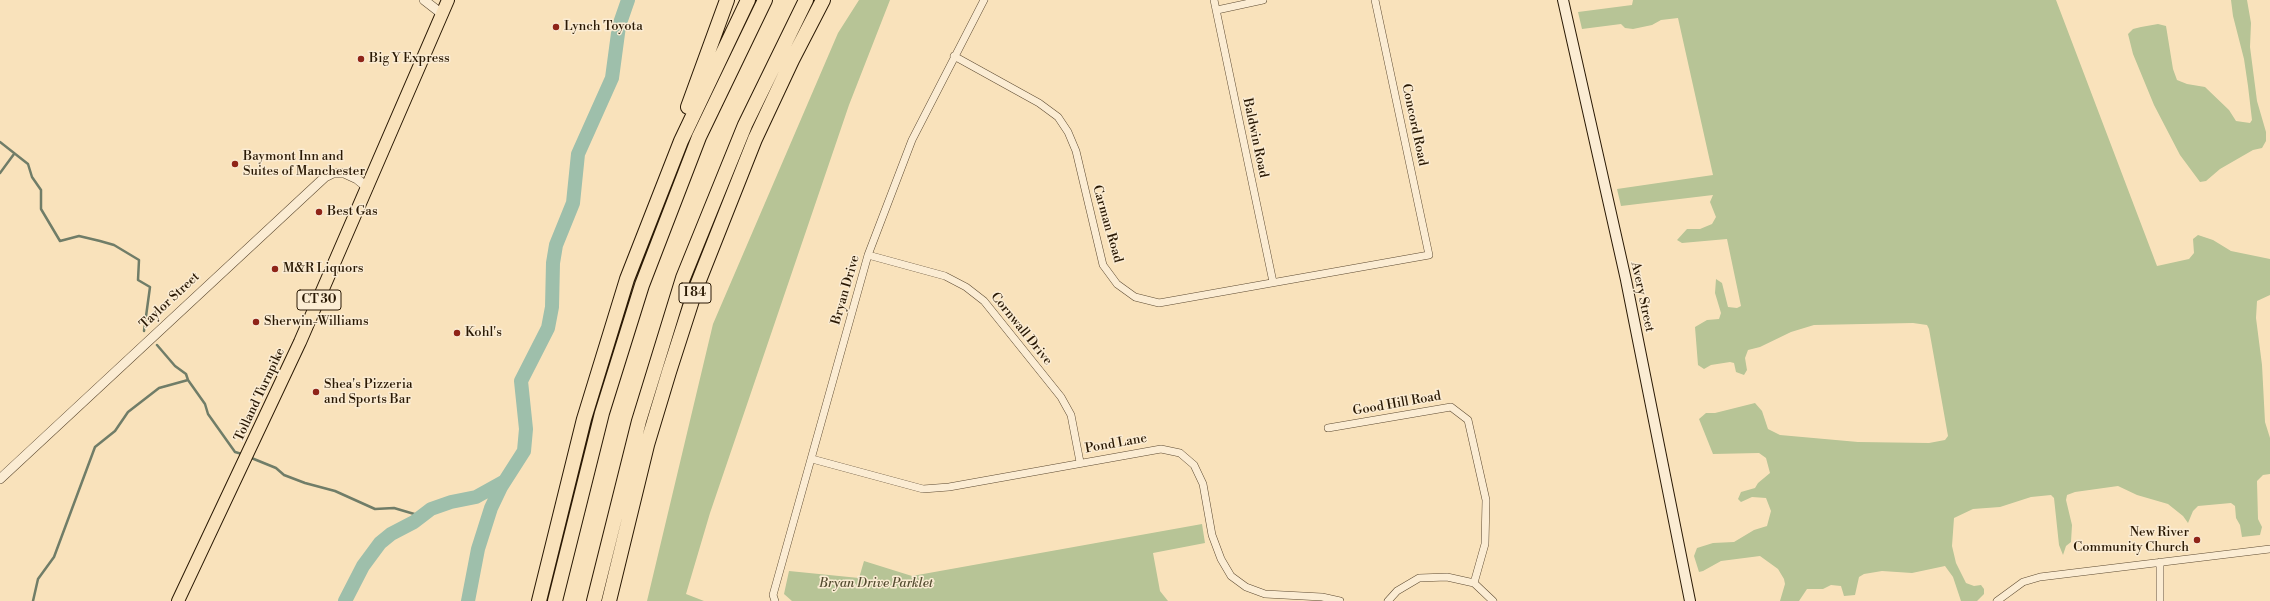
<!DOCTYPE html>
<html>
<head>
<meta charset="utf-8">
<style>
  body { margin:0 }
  canvas { display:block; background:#f9e2bb }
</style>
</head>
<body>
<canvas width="2270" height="601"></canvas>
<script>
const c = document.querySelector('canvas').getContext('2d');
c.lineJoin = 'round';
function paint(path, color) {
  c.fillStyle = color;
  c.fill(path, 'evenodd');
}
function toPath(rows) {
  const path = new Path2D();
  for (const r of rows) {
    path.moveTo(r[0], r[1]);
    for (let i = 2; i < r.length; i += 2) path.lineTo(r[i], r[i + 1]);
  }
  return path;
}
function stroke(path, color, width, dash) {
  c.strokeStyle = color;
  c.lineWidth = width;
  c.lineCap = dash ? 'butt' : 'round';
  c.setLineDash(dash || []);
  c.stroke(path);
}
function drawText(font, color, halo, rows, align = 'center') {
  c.font = font + ' "Libre Bodoni",serif';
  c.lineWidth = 3;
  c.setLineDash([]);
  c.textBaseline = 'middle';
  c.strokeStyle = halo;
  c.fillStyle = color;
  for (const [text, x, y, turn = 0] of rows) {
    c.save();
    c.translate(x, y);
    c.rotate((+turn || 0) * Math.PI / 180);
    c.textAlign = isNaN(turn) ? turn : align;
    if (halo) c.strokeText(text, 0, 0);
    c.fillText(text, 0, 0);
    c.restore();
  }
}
const green = toPath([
  [859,0,890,0,849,105,710,513,686,594,704,601,647,601,713,324,838,33],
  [1633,0,2056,0,2157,266,2189,259,2194,253,2193,239,2198,235,2213,240,2231,251,2270,259,2270,295,2257,301,2256,318,2262,365,2265,422,2270,438,2270,474,2263,475,2257,481,2258,519,2262,527,2260,535,2242,537,2240,525,2236,518,2235,506,2231,503,2198,506,2193,511,2188,523,2183,516,2168,504,2137,495,2118,486,2075,492,2067,495,2066,500,2072,525,2071,542,2066,546,2063,555,2059,545,2054,498,2051,495,2031,497,2000,507,1973,509,1954,518,1952,546,1956,563,1966,583,1974,586,1981,585,1984,589,1984,594,1977,601,1961,601,1953,577,1945,566,1912,573,1882,571,1864,574,1859,577,1855,595,1844,596,1841,586,1831,585,1823,589,1807,589,1799,601,1780,601,1785,584,1784,579,1778,569,1760,556,1721,561,1703,571,1699,572,1694,556,1697,548,1713,543,1734,542,1754,530,1767,526,1771,511,1766,498,1752,497,1741,502,1738,499,1741,492,1755,488,1758,483,1770,473,1766,458,1759,453,1713,454,1699,419,1706,413,1715,413,1755,403,1762,411,1768,429,1780,435,1858,442,1929,443,1945,440,1948,436,1929,329,1927,325,1913,323,1814,325,1791,332,1760,347,1748,350,1745,358,1747,370,1744,375,1736,372,1734,363,1730,362,1711,365,1704,369,1698,365,1695,327,1707,320,1719,319,1721,313,1715,293,1716,279,1722,283,1728,307,1737,308,1741,306,1727,239,1682,243,1677,240,1687,229,1700,229,1712,224,1716,217,1710,202,1713,195,1621,206,1617,189,1713,175,1678,18,1661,20,1652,25,1633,29,1625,28,1621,24,1582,29,1578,12,1632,5],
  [2231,0,2247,0,2251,23,2250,47,2257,101,2266,132,2266,141,2262,148,2253,150,2220,169,2206,181,2200,182,2180,155,2154,105,2133,54,2128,34,2133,29,2141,27,2158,24,2166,26,2173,69,2177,80,2187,84,2205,87,2229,110,2236,121,2250,123,2252,120,2248,86,2244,59,2233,16],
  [1202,524,1205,543,1153,553,1160,591,1168,601,792,601,784,594,789,571,859,578,864,561,912,576]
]);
const stream = toPath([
  [0,142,28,164,32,177,41,190,41,209,60,241,79,236,100,241,114,245,139,260,138,280,150,287,144,331],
  [0,173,14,154],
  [157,345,175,366,186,374,188,380],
  [249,457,276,468,284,475,305,483,335,491,375,509,394,508,421,516],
  [33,601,38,579,54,557,95,447,115,431,128,412,159,388,188,380,205,404,208,414,235,452,242,454]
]);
const river = toPath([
  [345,601,363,566,380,543,391,534,414,522,431,509,451,502,476,497,503,482],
  [468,601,478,549,491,508,501,487,524,451,526,429,521,381,548,328,552,307,553,263,556,245,573,203,578,154,612,78,619,26,628,0]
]);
const minor = toPath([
  [1214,0,1273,282],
  [1217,10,1263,0],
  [954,56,1039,103,1058,117,1068,132,1076,151,1103,265,1117,284,1135,297,1159,303,1429,255,1375,0],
  [868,255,945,276,966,287,984,301,1061,397,1071,415,1080,462],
  [1328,428,1451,407,1468,420,1486,500,1485,544,1474,583],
  [812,459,923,489,949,487,1161,449,1180,453,1194,465,1203,484,1212,535,1221,559,1231,576,1246,587,1265,594,1322,597,1340,601],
  [2160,562,2160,601],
  [775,601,773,595,868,255,912,140,984,0],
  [1388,601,1397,591,1419,578,1447,577,1474,583,1493,601],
  [1997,601,2023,582,2040,577,2270,549]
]);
const tertiary = toPath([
  [424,0,442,14],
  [0,479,325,177,333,173,344,173,357,179,368,188]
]);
const secondary = toPath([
  [1563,0,1626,280,1690,601]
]);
const primary = toPath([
  [178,601,300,342,448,0]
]);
const motorway = toPath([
  [688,107,727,0],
  [539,601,584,419,627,279,681,141,748,0],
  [555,601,602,413,642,285,699,137,765,0],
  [594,601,639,421,683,278,745,125,806,0],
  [609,601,647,445,669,372,696,288,755,139,792,60,823,0]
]);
const markers = [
  [556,27,4,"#8f2418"],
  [361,59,4,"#8f2418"],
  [235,164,4,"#8f2418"],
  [319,212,4,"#8f2418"],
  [275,269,4,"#8f2418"],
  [256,322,4,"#8f2418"],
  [457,333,4,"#8f2418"],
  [316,392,4,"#8f2418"],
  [2197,540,4,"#8f2418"]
];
const shields = [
  [695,293,32],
  [319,300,44]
];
const shieldNames = [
  ["I 84",695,293],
  ["CT 30",319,300]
];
const poiNames = [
  ["Lynch Toyota",564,27],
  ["Big Y Express",369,59],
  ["Baymont Inn and",243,157],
  ["Suites of Manchester",243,172],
  ["Best Gas",327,212],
  ["M&R Liquors",283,269],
  ["Sherwin-Williams",264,322],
  ["Kohl's",465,333],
  ["Shea's Pizzeria",324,385],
  ["and Sports Bar",324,400],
  ["New River",2189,533,"right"],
  ["Community Church",2189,548,"right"]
];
const streetNames = [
  ["Concord Road",1414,125,78],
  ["Baldwin Road",1255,138,78],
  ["Carman Road",1107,224,74],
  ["Bryan Drive",846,290,-74],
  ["Avery Street",1642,297,78],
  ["Taylor Street",170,301,-43],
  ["Cornwall Drive",1021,329,51],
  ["Tolland Turnpike",260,395,-65],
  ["Good Hill Road",1397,404,-10],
  ["Pond Lane",1116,444,-10]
];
const parkNames = [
  ["Bryan Drive Parklet",876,584]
];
paint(green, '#b7c496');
stroke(stream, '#707d68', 2.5);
stroke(river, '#9ebfab', 14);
stroke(minor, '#5e4b32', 8);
stroke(tertiary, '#5e4b32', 10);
stroke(secondary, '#2a1904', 12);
stroke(primary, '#2a1904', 14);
stroke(motorway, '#2a1904', 16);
stroke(minor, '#fbecd3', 7);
stroke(tertiary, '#fbecd3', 9);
stroke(secondary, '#fbecd3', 10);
stroke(primary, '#f9e2bb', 12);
stroke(motorway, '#f9e2bb', 14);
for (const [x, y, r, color] of markers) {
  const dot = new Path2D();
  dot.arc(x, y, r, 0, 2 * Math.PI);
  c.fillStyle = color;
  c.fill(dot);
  stroke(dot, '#fbecd3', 1.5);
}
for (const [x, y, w] of shields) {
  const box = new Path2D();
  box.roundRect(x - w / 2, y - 10, w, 20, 3);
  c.fillStyle = '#fbecd3';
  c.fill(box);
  stroke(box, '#2a1904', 1);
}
drawText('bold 12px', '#2a1904', null, shieldNames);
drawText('13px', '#2a1904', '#fbecd3', poiNames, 'left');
drawText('13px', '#2a1904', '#fbecd3', streetNames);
drawText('italic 13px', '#544c30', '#fbecd3', parkNames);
</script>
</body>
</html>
